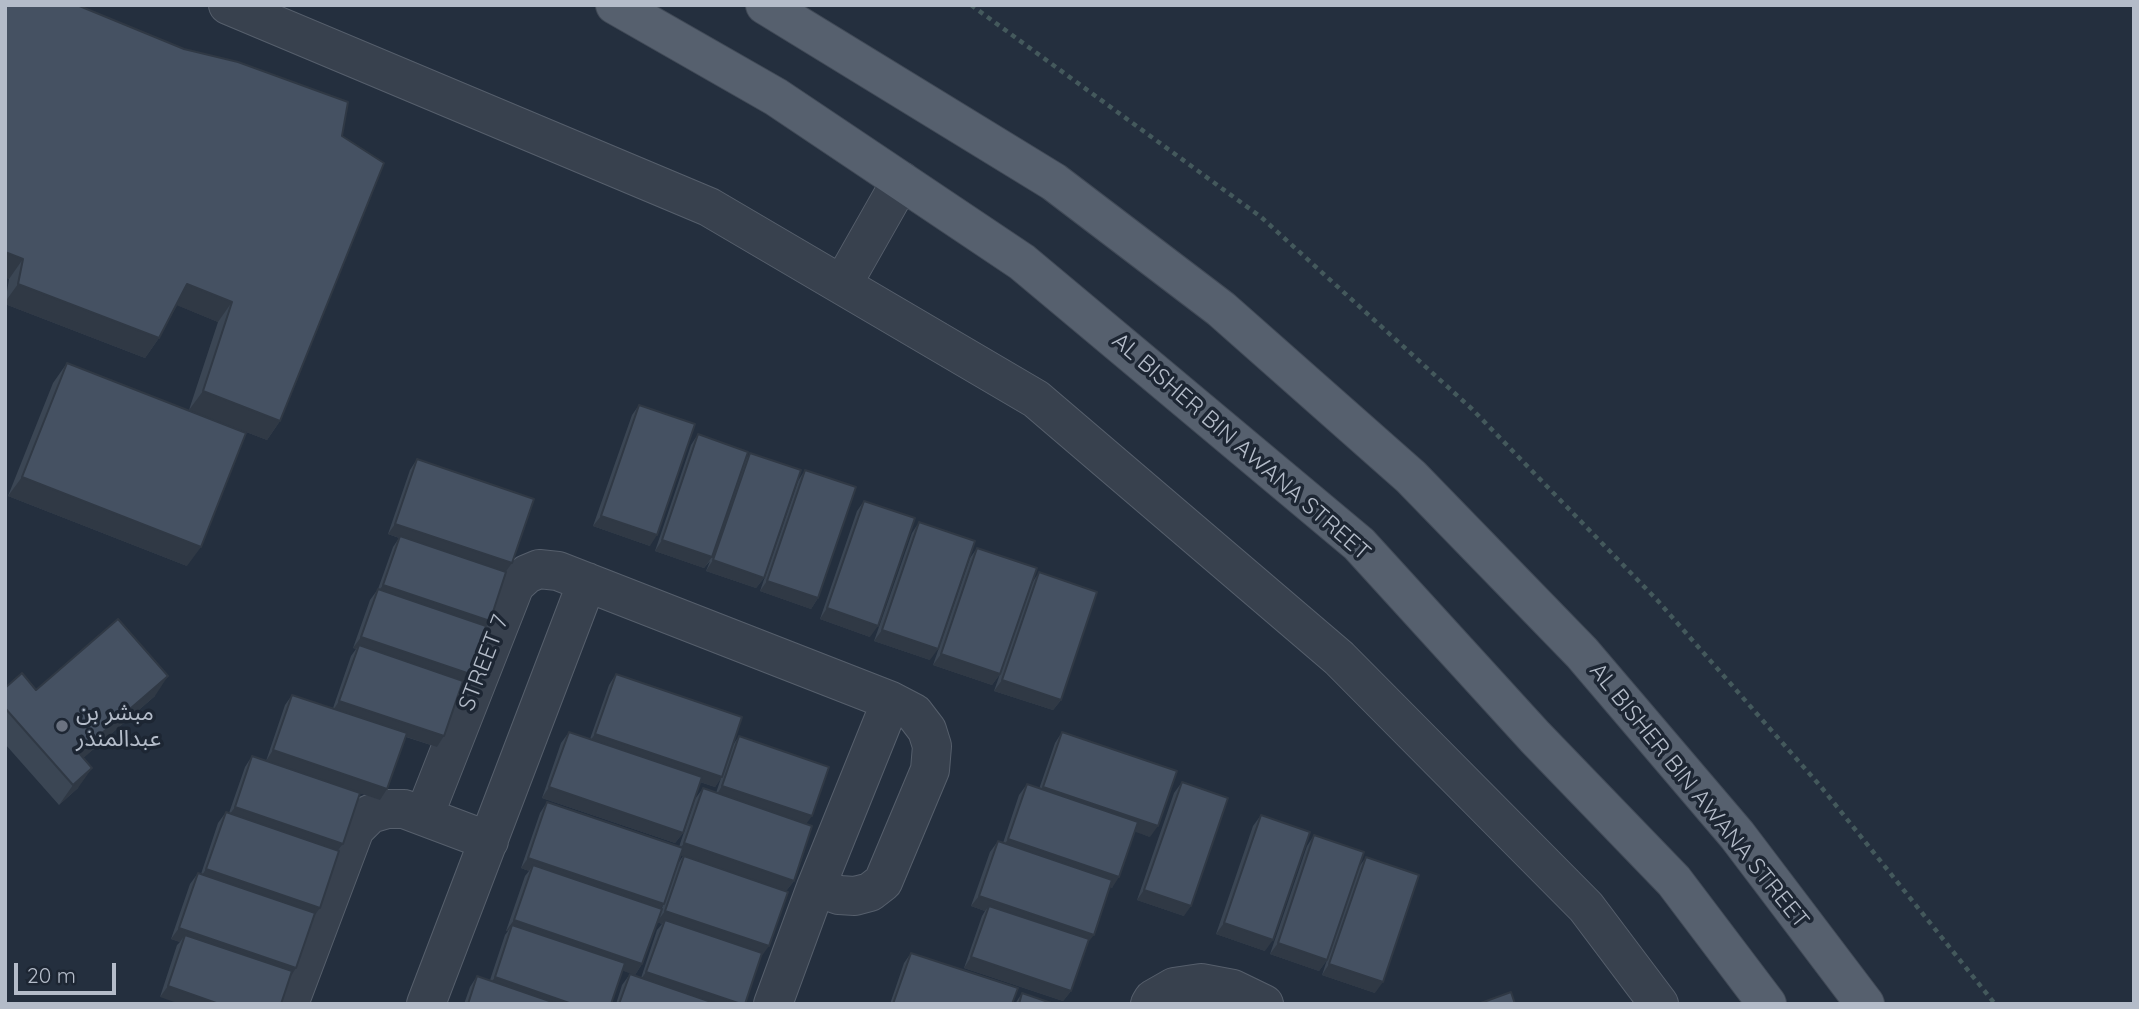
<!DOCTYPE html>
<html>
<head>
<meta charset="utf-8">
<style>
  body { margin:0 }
  #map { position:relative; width:2139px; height:1009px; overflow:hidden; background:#242f3e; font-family:Quicksand,sans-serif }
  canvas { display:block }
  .frame { position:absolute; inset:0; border:7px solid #b4bcc9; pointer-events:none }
  .scale { position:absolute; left:14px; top:963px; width:102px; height:32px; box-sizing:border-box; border:4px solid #b4bcc9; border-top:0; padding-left:9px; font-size:21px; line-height:24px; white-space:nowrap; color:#b4bcc9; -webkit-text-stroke:5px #1d2633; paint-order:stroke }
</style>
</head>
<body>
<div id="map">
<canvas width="2139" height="1009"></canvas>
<div class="frame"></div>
<div class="scale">20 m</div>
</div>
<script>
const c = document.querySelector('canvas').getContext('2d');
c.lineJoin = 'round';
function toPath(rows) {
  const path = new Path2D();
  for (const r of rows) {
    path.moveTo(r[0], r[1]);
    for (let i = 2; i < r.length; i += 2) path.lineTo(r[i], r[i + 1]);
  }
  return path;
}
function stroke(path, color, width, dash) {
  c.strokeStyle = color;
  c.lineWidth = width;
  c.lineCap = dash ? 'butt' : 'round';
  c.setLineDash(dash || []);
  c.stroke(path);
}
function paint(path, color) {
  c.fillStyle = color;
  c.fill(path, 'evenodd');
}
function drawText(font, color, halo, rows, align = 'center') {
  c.font = font + ' Quicksand,"Noto Sans Arabic",sans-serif';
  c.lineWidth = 7;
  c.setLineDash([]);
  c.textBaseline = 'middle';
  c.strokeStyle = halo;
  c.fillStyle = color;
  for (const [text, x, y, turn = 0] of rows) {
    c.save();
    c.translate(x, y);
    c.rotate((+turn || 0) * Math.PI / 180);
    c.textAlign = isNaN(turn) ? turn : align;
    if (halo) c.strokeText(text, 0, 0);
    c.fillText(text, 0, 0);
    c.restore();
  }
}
const path = toPath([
  [971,5,1261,217,1472,409,1658,601,1822,788,1995,1004]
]);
const minor = toPath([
  [228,5,709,207,1036,399,1339,658,1586,907,1659,1004],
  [842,285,901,181],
  [424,816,515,585,527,574,539,569,558,571,891,701,914,713,927,730,932,746,930,770,883,882,870,892,855,896,839,895,816,887],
  [289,1004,355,829,370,814,387,809,404,809,489,841],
  [426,1004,587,582],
  [773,1004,816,887,891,701],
  [1150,1004,1153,999,1174,987,1201,983,1233,989,1264,1004]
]);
const major = toPath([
  [615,5,776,97,1022,262,1359,544,1535,737,1674,881,1767,1004],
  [765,5,1054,182,1221,309,1411,477,1582,653,1737,835,1865,1004]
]);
const wall = toPath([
  [184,49,280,421,267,440,189,410,218,322,177,305,159,338,145,358,5,304,9,279,5,277],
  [67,363,187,566,8,496,53,383],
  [639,405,650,546,593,526,632,415],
  [698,434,746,459,750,453,764,578,756,588,706,571,710,561,704,568,655,551,691,445],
  [417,459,506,571,490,621,486,626,470,674,462,684,444,736,437,747,406,737,380,800,360,793,343,844,338,851,320,908,315,915,160,997,177,945,180,942,171,939,190,884,198,873,201,874,218,823,226,812,229,813,245,767,252,756,266,761,285,705,292,695,333,708,351,656,356,649,353,648,370,600,378,589,393,547,399,538,388,534,410,470],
  [805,470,818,598,811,609,760,591,798,481],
  [864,501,870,637,820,619,857,511],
  [919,522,930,660,874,641,912,533],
  [977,548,1000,674,992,685,933,665,970,558],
  [1039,572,1061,700,1053,710,994,691,1032,583],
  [616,674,733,745,739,736,807,824,794,881,786,891,761,957,745,1004,616,1004,622,985,630,974,641,978,657,930,662,924,657,922,663,905,661,908,642,964,635,975,622,970,611,1004,464,1004,470,987,477,976,490,980,505,935,508,931,506,931,525,876,529,871,521,868,540,813,547,802,679,847,695,799,703,788,716,793,721,778,715,787,700,782,683,833,675,843,542,798,561,743,569,732,590,739,609,685],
  [681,855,683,856,677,865],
  [5,688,36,690,155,696,83,758,78,788,59,805,5,744],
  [1062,732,1150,837,1135,831,1112,888,1110,887,1086,945,1071,991,1063,1001,964,968,982,916,985,911,971,906,990,852,998,841,1003,843,1019,795,1027,784,1039,789,1055,743],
  [1182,782,1184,916,1137,900,1174,793],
  [1261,815,1265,951,1216,934,1253,826],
  [1314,835,1359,867,1366,857,1375,993,1322,975,1327,960,1319,971,1270,954,1307,846],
  [911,953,1012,1004,890,1004,904,963],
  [1022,993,1054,1004,1015,1004]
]);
const shadedWall = toPath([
  [5,252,23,259,9,279,5,277],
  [18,284,159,338,145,358,5,304,5,302],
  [187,284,232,302,218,322,174,304],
  [203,391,280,421,267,440,189,410],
  [22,477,201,547,187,566,8,496],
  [601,516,657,535,650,546,593,526],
  [395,524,512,563,504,574,388,534],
  [662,540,712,557,704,568,655,551],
  [713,560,764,578,756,588,706,571],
  [767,581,818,598,811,609,760,591],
  [383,585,490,621,482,631,375,596],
  [827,608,878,626,870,637,820,619],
  [882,630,938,649,930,660,874,641],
  [361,637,470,674,463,685,357,649,359,645,356,649,353,648],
  [941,654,1000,674,992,685,933,665],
  [168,676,155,696,66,773,79,753],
  [1002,680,1061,700,1053,710,994,691],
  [339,701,444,736,437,747,332,712],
  [595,734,722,777,715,787,588,744],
  [273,750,387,789,380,800,266,761],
  [92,768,78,788,59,805,73,785],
  [722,786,812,816,804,827,715,797],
  [549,787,683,833,675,843,542,798],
  [1043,787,1158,826,1150,837,1036,797],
  [235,807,343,844,335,854,227,818],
  [1008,839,1119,877,1112,888,1001,850],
  [684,843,794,881,786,891,676,854],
  [528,858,664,904,656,915,533,865,529,871,521,868],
  [206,869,320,908,312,919,199,880],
  [1144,890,1191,906,1184,916,1137,900],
  [979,896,1094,935,1086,945,989,906,985,911,971,906],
  [665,911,769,946,761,957,665,920,662,924,657,922],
  [514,920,642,964,635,975,510,932,512,925,508,931,506,931],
  [1224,923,1273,940,1265,951,1216,934],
  [179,928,296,968,289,979,185,935,180,942,171,939],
  [1278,943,1327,960,1319,971,1270,954],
  [971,957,1071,991,1063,1001,964,968],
  [1329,964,1383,982,1375,993,1322,975],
  [646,972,741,1004,702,1004,639,982],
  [495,977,572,1004,533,1004,487,988],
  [168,986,219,1004,180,1004,160,997]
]);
const building = toPath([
  [5,5,77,5,184,49,238,62,348,102,342,136,384,163,280,421,203,391,232,302,187,284,159,338,18,284,23,259,5,252,5,5],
  [67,363,246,433,201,547,22,477,67,363],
  [639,405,695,424,657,535,601,516,639,405],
  [698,434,748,452,712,557,662,540,698,434],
  [750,453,801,470,764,578,713,560,750,453],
  [417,459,534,499,512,563,395,524,417,459],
  [805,470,856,487,818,598,767,581,805,470],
  [864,501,915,518,878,626,827,608,864,501],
  [919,522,975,541,938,649,882,630,919,522],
  [400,536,506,572,490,621,383,585,400,536],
  [977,548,1037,568,1000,674,941,654,977,548],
  [1039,572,1097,592,1061,700,1002,680,1039,572],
  [378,589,486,626,470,674,361,637,378,589],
  [118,619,168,676,79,753,92,768,73,785,5,708,5,688,22,673,36,690,118,619],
  [359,645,463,681,444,736,339,701,359,645],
  [616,674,742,717,722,777,595,734,616,674],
  [292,695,407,733,387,789,273,750,292,695],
  [569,732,702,777,683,833,549,787,569,732],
  [1062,732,1177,771,1158,826,1043,787,1062,732],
  [739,736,829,767,812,816,722,786,739,736],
  [252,756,360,793,343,844,235,807,252,756],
  [1182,782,1228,798,1191,906,1144,890,1182,782],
  [1027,784,1138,822,1119,877,1008,839,1027,784],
  [703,788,812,826,794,881,684,843,703,788],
  [547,802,683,848,664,904,528,858,547,802],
  [226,812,339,851,320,908,206,869,226,812],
  [1261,815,1310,832,1273,940,1224,923,1261,815],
  [1314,835,1364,852,1327,960,1278,943,1314,835],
  [998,841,1112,880,1094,935,979,896,998,841],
  [684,856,788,892,769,946,665,911,684,856],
  [1366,857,1419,875,1383,982,1329,964,1366,857],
  [533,865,662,909,642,964,514,920,533,865],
  [198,873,315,913,296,968,179,928,198,873],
  [989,906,1089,939,1071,991,971,957,989,906],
  [665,920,762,953,745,1004,741,1004,646,972,665,920],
  [512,925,625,963,611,1004,572,1004,495,977,512,925],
  [185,935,292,971,281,1004,219,1004,168,986,185,935],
  [911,953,1018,988,1012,1004,893,1004,911,953],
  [630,974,717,1004,619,1004,630,974],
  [477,976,558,1004,468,1004,477,976],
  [1511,992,1515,1004,1478,1004,1511,992],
  [1022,993,1054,1004,1019,1004,1022,993]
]);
const markers = [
  [62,726,7,"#6b7280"]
];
const streetNames = [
  ["AL BISHER BIN AWANA STREET",1241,447,41],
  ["STREET 7",484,663,-69],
  ["AL BISHER BIN AWANA STREET",1699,796,51]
];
const poiNames = [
  ["مبشر بن",76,713],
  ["عبدالمنذر",76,739]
];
stroke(minor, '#565f6c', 40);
stroke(major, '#414a57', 40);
stroke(path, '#44595c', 4.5, [5, 5]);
stroke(minor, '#38414e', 38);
stroke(major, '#56606e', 38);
paint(wall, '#3b4654');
paint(shadedWall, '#303945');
paint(building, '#455162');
stroke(building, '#303945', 2);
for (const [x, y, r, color] of markers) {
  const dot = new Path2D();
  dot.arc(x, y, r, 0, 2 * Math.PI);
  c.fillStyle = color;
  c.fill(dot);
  stroke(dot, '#1d2633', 2.5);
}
drawText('23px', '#b4bcc9', '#1d2633', streetNames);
drawText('23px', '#b4bcc9', '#1d2633', poiNames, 'left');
</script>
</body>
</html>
